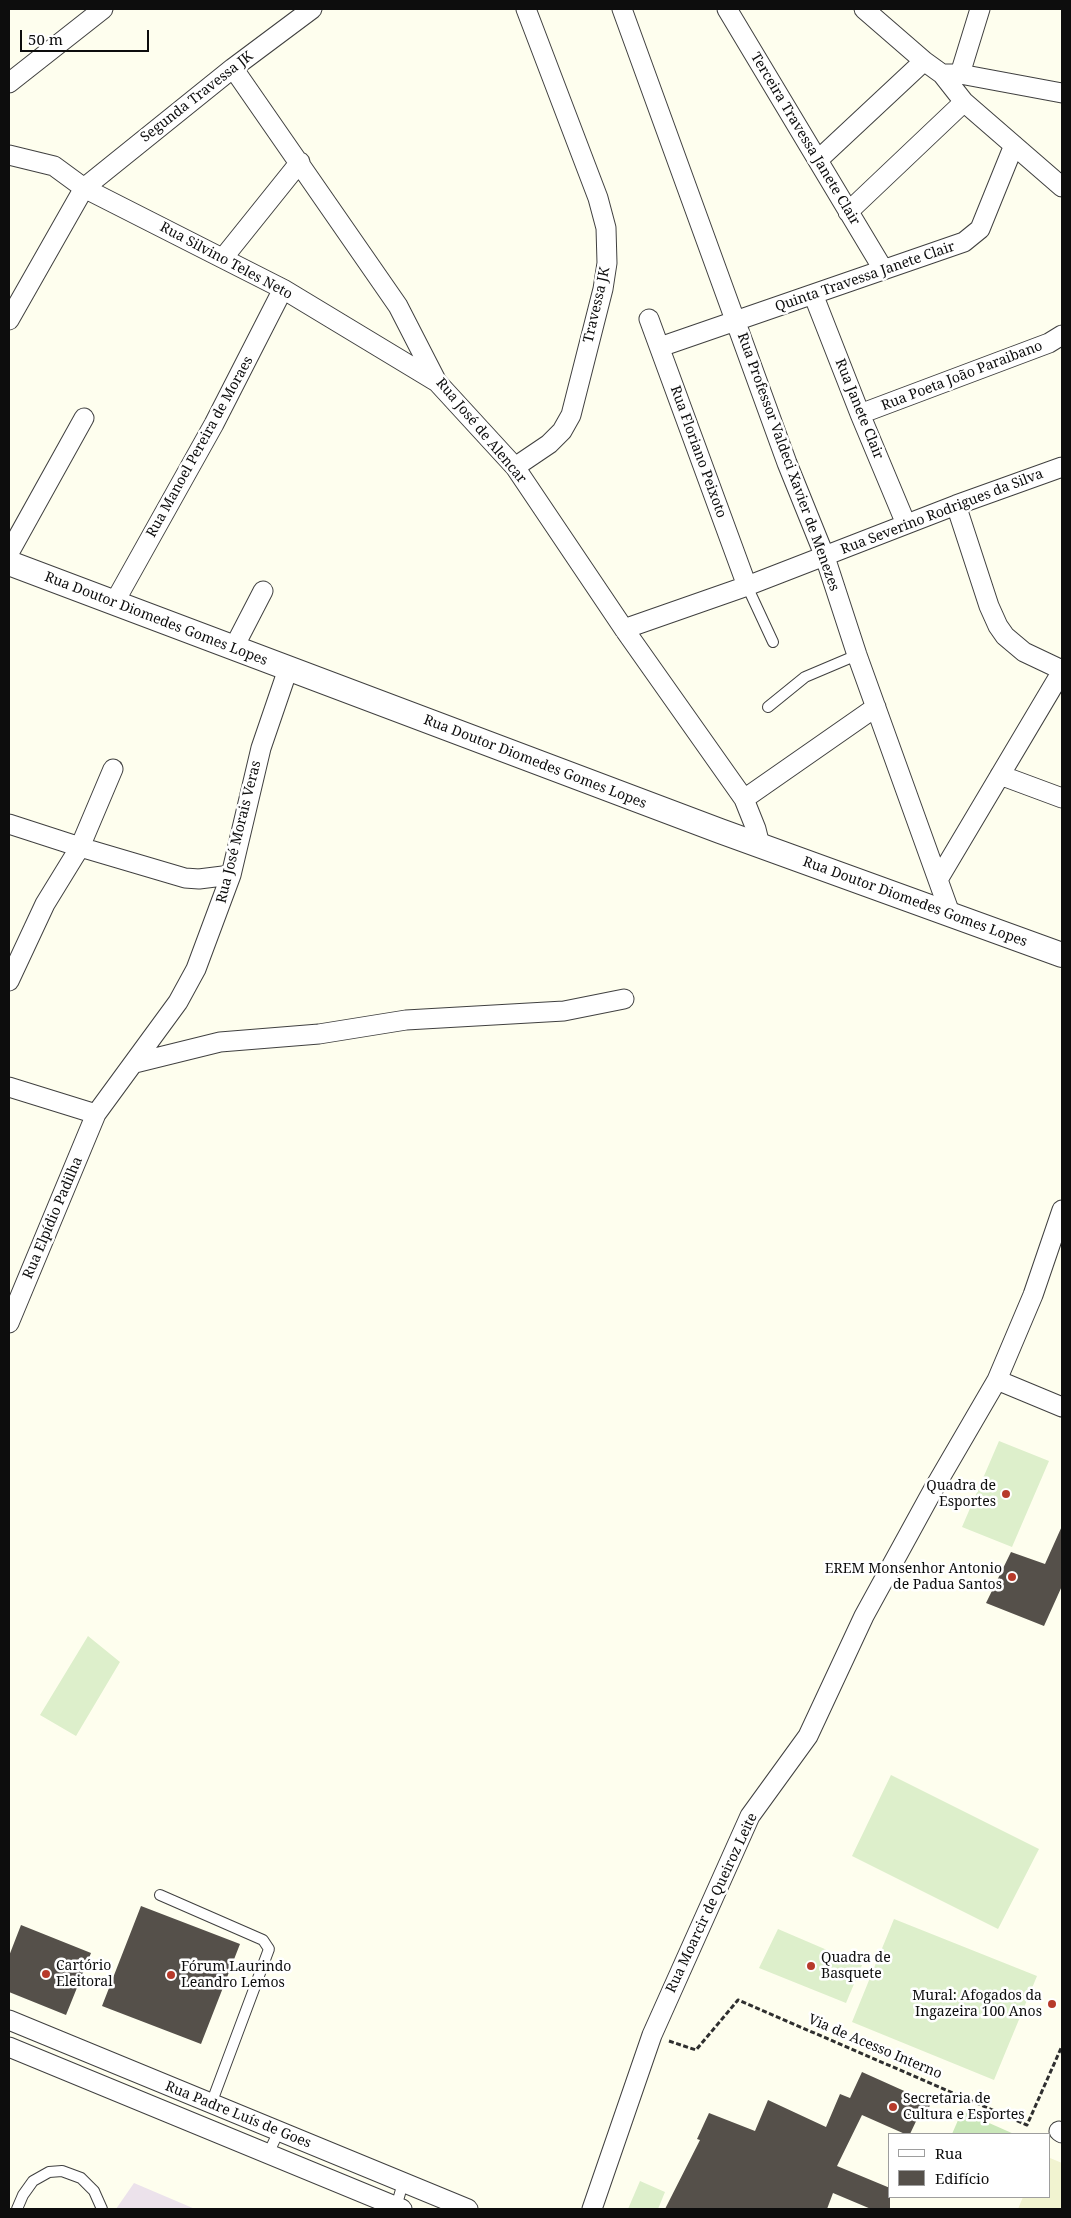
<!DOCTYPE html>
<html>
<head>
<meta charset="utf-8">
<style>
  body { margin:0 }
  #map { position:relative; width:1071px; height:2218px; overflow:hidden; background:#fefeee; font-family:"Noto Serif",serif }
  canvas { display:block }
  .frame { position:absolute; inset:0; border:10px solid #0d0d0d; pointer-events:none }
  .legend { position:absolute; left:888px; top:2133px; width:162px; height:65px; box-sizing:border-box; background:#fff; border:1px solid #9e9e9e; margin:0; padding:6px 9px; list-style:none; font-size:15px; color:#0d0d0d }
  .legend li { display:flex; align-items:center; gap:10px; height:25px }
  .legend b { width:25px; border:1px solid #9e9e9e }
  .scale { position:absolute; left:20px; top:30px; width:129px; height:22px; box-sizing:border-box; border:2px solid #0d0d0d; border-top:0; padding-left:6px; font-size:15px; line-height:18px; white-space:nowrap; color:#0d0d0d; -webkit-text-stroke:4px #fff; paint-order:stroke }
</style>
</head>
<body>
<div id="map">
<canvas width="1071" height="2218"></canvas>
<div class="frame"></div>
<ul class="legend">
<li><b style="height:6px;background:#fff"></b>Rua</li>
<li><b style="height:14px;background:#55504a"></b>Edifício</li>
</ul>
<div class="scale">50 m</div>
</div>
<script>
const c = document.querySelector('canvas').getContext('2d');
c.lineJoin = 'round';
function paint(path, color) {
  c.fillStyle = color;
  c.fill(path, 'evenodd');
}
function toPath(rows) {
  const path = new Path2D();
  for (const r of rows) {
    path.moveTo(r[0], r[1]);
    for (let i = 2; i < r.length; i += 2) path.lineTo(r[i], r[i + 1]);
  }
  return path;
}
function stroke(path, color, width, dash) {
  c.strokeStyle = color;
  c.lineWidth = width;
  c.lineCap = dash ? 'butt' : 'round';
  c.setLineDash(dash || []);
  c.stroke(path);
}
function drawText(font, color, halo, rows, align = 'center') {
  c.font = font + ' "Noto Serif",serif';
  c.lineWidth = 5;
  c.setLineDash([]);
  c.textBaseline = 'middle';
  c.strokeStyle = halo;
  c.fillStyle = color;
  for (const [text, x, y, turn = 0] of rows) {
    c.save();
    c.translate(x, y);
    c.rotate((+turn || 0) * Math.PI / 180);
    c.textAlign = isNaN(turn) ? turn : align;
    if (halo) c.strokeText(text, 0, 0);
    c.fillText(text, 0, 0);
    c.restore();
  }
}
const industrial = toPath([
  [134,2183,195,2209,116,2209]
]);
const farmland = toPath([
  [1050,2158,1062,2163,1062,2209,1018,2209,1023,2197,1050,2197]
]);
const green = toPath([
  [962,2111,1014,2134,952,2134]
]);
const pitch = toPath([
  [999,1441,1049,1461,1012,1547,962,1527],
  [88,1636,120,1662,76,1736,40,1715],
  [891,1775,1039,1849,998,1929,852,1856],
  [894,1919,1037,1976,994,2080,852,2022],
  [778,1929,862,1965,846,2003,759,1968],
  [640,2181,665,2192,658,2209,628,2209]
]);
const building = toPath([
  [1062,1526,1062,1586,1044,1626,986,1603,1011,1552,1045,1564],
  [141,1906,240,1944,201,2044,102,2006],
  [21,1925,91,1953,66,2015,9,1992,9,1956],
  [862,2072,931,2103,924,2118,919,2115,910,2134,905,2134,862,2115,837,2166,890,2188,890,2209,871,2209,833,2193,827,2209,665,2209,700,2140,697,2139,709,2113,755,2131,768,2100,826,2127,840,2094,850,2098]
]);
const path = toPath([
  [669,2041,696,2050,738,2000,1027,2125,1062,2046]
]);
const service = toPath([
  [747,586,773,642],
  [768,707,805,677,857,655],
  [160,1895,263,1940,269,1949,211,2104],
  [268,2154,279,2131],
  [396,2207,403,2183],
  [17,2209,23,2195,33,2181,49,2172,62,2171,81,2178,94,2191,102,2209]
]);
const minor = toPath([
  [622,9,787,463,825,557,857,655,951,916],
  [727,9,883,269],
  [864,9,924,61,942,74,960,74,1062,93],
  [233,68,398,306,437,382,515,467,624,629,744,799,756,829,760,845],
  [942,74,964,102,1062,187],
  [960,74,980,9],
  [9,83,103,9],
  [9,155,54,166,84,188,283,289,437,382],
  [818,160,924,61],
  [848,212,964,102],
  [223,258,300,162],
  [813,294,860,414,906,524],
  [649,319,747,586],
  [9,320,84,188,233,68,312,9],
  [660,347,964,242,980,229,1014,145],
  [860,414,1049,343,1062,335],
  [515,467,549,444,562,431,571,415,603,289,607,263,606,228,598,198,526,9],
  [956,505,989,606,998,626,1005,636,1024,652,1062,670],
  [9,553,84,418],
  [114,603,214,424,283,289],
  [624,629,747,586,956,505,1062,467],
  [233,649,263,591],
  [1000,775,1062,798],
  [744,799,876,707],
  [9,824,80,847,185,878,199,879,231,875],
  [939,878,1062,671],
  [9,981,45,904,80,847,113,769],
  [135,1063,220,1042,319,1034,406,1020,564,1011,624,999],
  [9,1087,96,1114],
  [9,1323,96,1114,178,1002,196,969,231,875,261,748,288,669],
  [997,1380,1062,1407],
  [9,2020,468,2209],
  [9,2047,402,2209],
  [1059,2131,1062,2133],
  [592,2209,652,2035,750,1816,808,1736,864,1616,933,1490,997,1380,1033,1295,1062,1210]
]);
const tertiary = toPath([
  [9,563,720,831,1062,955]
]);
const markers = [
  [1006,1494,5,"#b73a2b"],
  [1012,1577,5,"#b73a2b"],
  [811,1966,5,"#b73a2b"],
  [46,1974,5,"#b73a2b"],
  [171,1975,5,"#b73a2b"],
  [1052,2004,5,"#b73a2b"],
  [893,2107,5,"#b73a2b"]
];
const streetNames = [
  ["Segunda Travessa JK",197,97,-38],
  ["Terceira Travessa Janete Clair",805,139,59],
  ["Rua Silvino Teles Neto",226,261,28],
  ["Quinta Travessa Janete Clair",865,277,-19],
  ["Travessa JK",597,305,-77],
  ["Rua Poeta João Paraibano",962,376,-21],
  ["Rua Janete Clair",859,409,68],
  ["Rua José de Alencar",481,431,50],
  ["Rua Manoel Pereira de Moraes",200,447,-61],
  ["Rua Floriano Peixoto",698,452,70],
  ["Rua Professor Valdeci Xavier de Menezes",788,462,70],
  ["Rua Severino Rodrigues da Silva",942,512,-21],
  ["Rua Doutor Diomedes Gomes Lopes",156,619,21],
  ["Rua Doutor Diomedes Gomes Lopes",535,762,21],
  ["Rua José Morais Veras",239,832,-76],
  ["Rua Doutor Diomedes Gomes Lopes",915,902,20],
  ["Rua Elpídio Padilha",53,1218,-67],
  ["Rua Moarcir de Queiroz Leite",712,1903,-65],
  ["Via de Acesso Interno",875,2047,23],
  ["Rua Padre Luís de Goes",238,2115,22]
];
const poiNames = [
  ["Quadra de",996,1486,"right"],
  ["Esportes",996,1502,"right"],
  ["EREM Monsenhor Antonio",1002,1569,"right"],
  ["de Padua Santos",1002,1585,"right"],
  ["Quadra de",821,1958],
  ["Basquete",821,1974],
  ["Cartório",56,1966],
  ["Eleitoral",56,1982],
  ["Fórum Laurindo",181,1967],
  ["Leandro Lemos",181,1983],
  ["Mural: Afogados da",1042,1996,"right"],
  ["Ingazeira 100 Anos",1042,2012,"right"],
  ["Secretaria de",903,2099],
  ["Cultura e Esportes",903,2115]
];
paint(industrial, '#ece2eb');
paint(farmland, '#f1f3d0');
paint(green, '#cae7b9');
paint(pitch, '#ddefcb');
paint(building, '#55504a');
stroke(service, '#404040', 12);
stroke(minor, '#404040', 21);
stroke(tertiary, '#404040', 26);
stroke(path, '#2f2f2f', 3, [5, 2.5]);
stroke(service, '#fff', 10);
stroke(minor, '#fff', 19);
stroke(tertiary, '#fff', 24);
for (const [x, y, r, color] of markers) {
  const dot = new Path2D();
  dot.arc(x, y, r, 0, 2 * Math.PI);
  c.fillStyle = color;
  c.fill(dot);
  stroke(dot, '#fff', 2);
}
drawText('14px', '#0d0d0d', '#fff', streetNames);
drawText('14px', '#0d0d0d', '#fff', poiNames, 'left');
</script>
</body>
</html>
